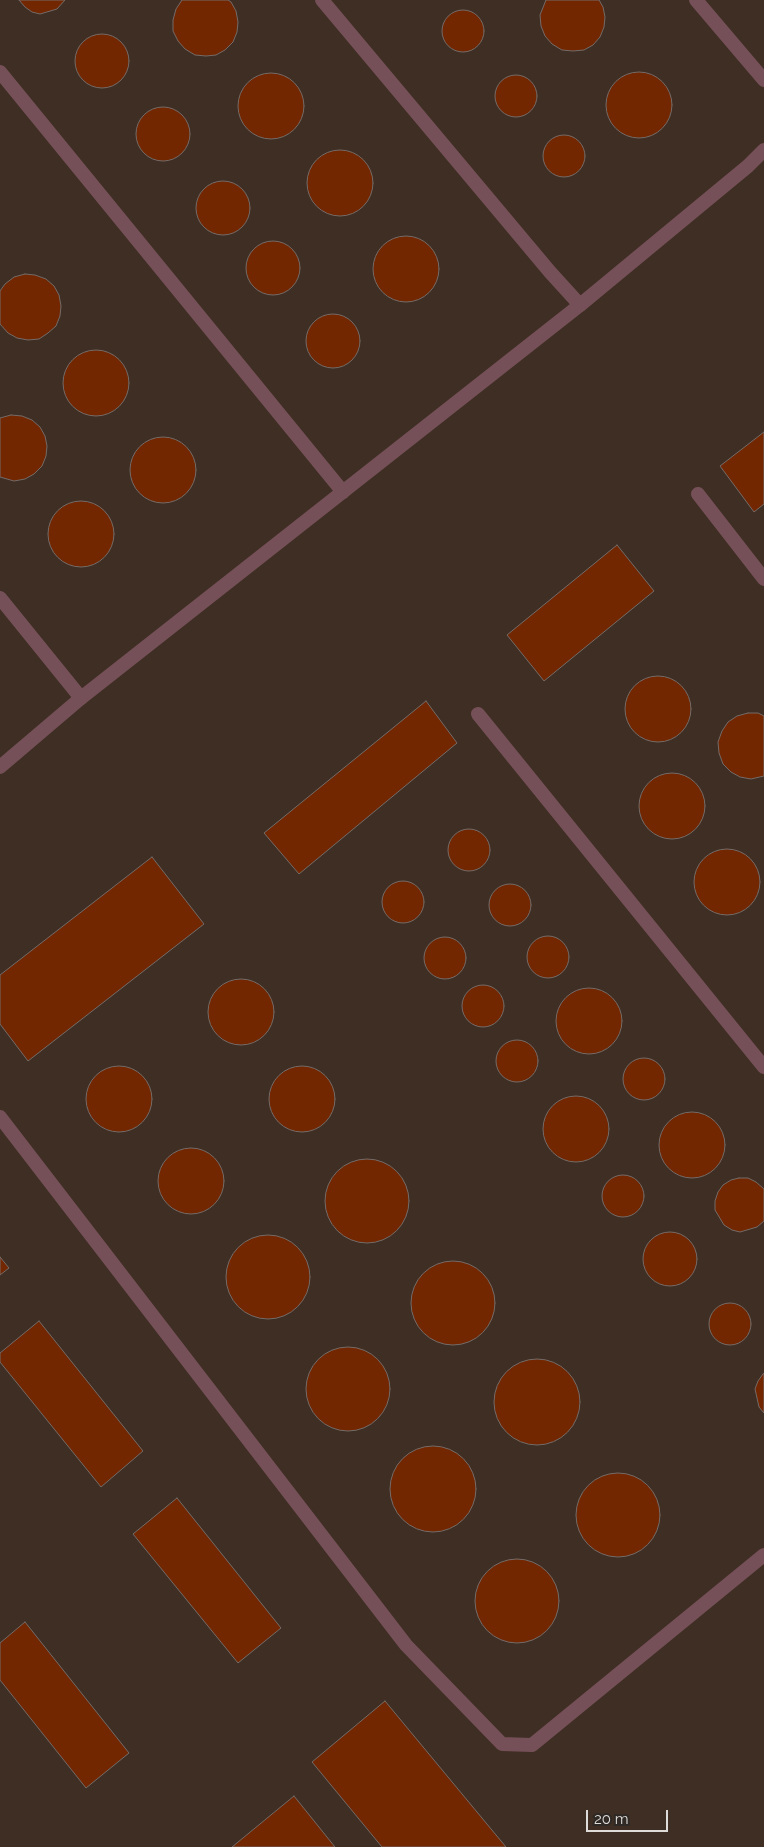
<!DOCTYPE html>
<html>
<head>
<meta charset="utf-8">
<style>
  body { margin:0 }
  #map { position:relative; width:764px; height:1847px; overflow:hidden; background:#2f2925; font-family:Raleway,sans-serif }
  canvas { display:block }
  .scale { position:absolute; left:586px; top:1810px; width:82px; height:22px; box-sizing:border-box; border:2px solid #dfdbd8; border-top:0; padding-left:6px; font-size:15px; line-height:18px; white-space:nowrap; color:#dfdbd8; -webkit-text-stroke:4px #2f2925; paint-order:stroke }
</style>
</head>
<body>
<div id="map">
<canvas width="764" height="1847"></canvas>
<div class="scale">20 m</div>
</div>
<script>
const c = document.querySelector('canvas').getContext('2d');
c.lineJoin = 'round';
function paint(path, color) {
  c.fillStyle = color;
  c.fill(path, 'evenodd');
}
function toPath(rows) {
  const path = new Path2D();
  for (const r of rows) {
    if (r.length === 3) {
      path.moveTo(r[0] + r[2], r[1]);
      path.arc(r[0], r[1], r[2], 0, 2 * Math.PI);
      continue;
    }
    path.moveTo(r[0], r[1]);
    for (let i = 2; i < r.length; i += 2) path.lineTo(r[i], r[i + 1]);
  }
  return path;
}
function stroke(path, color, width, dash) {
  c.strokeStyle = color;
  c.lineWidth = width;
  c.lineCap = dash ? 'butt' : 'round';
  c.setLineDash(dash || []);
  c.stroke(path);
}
const industrial = toPath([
  [0,0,764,0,764,1847,0,1847]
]);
const building = toPath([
  [19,0,65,0,57,9,40,14,32,12,25,7,19,0],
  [182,0,228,0,231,2,236,11,238,22,237,32,233,42,225,50,216,55,206,56,195,55,185,49,178,41,173,31,173,20,176,9,182,0],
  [546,0,599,0,603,7,605,17,604,27,600,37,593,45,584,50,573,51,562,50,552,44,545,36,541,26,540,15,546,0],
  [463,31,21],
  [102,61,27],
  [639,105,33],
  [271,106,33],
  [516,96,21],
  [163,134,27],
  [564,156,21],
  [340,183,33],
  [223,208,27],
  [406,269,33],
  [273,268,27],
  [25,274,35,275,46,279,54,286,59,295,61,306,60,316,56,326,48,333,39,339,28,340,17,338,8,333,0,324,0,291,5,284,14,277,25,274],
  [333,341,27],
  [96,383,33],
  [11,415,22,416,32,420,40,427,45,436,47,446,46,456,42,466,34,474,25,479,14,481,0,477,0,418,11,415],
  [764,432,764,504,754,512,720,466,764,432],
  [163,470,33],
  [81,534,33],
  [617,545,654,591,544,681,507,635,617,545],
  [658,709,33],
  [426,701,457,743,299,874,264,833,426,701],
  [748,713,758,713,764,716,764,776,751,779,740,777,731,772,723,764,719,753,718,742,722,731,728,722,737,716,748,713],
  [672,806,33],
  [469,850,21],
  [727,882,33],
  [152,857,204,924,28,1061,0,1024,0,975,152,857],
  [403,902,21],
  [510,905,21],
  [548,957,21],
  [445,958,21],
  [241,1012,33],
  [483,1006,21],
  [589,1021,33],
  [517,1061,21],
  [644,1079,21],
  [119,1099,33],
  [302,1099,33],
  [576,1129,33],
  [692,1145,33],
  [191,1181,33],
  [367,1201,42],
  [623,1196,21],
  [739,1178,748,1178,756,1182,764,1189,764,1221,757,1227,740,1232,732,1230,724,1225,715,1210,715,1201,718,1192,723,1185,731,1180,739,1178],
  [670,1259,27],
  [268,1277,42],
  [0,1257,9,1268,0,1275,0,1257],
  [453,1303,42],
  [730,1324,21],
  [39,1321,143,1451,101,1487,0,1362,0,1353,39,1321],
  [348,1389,42],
  [537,1402,43],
  [763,1374,764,1373,764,1413,759,1407,755,1389,758,1381,763,1374],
  [433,1489,43],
  [618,1515,42],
  [177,1498,281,1628,238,1663,133,1534,177,1498],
  [517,1601,42],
  [25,1622,129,1753,86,1788,0,1680,0,1643,25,1622],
  [385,1701,506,1847,382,1847,312,1762,385,1701],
  [294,1796,335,1847,232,1847,294,1796]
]);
const service = toPath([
  [322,0,550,272,580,305],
  [696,0,764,80],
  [0,72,343,492],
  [698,494,764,579],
  [0,598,81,698],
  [478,714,764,1067],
  [0,1117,406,1645,502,1744,532,1745,764,1555]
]);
const minor = toPath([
  [0,767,81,698,580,305,748,166,764,150]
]);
paint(industrial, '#3e2e23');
paint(building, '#732700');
stroke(building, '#746b68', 1);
stroke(service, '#765058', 14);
stroke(minor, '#765058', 14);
</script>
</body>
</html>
